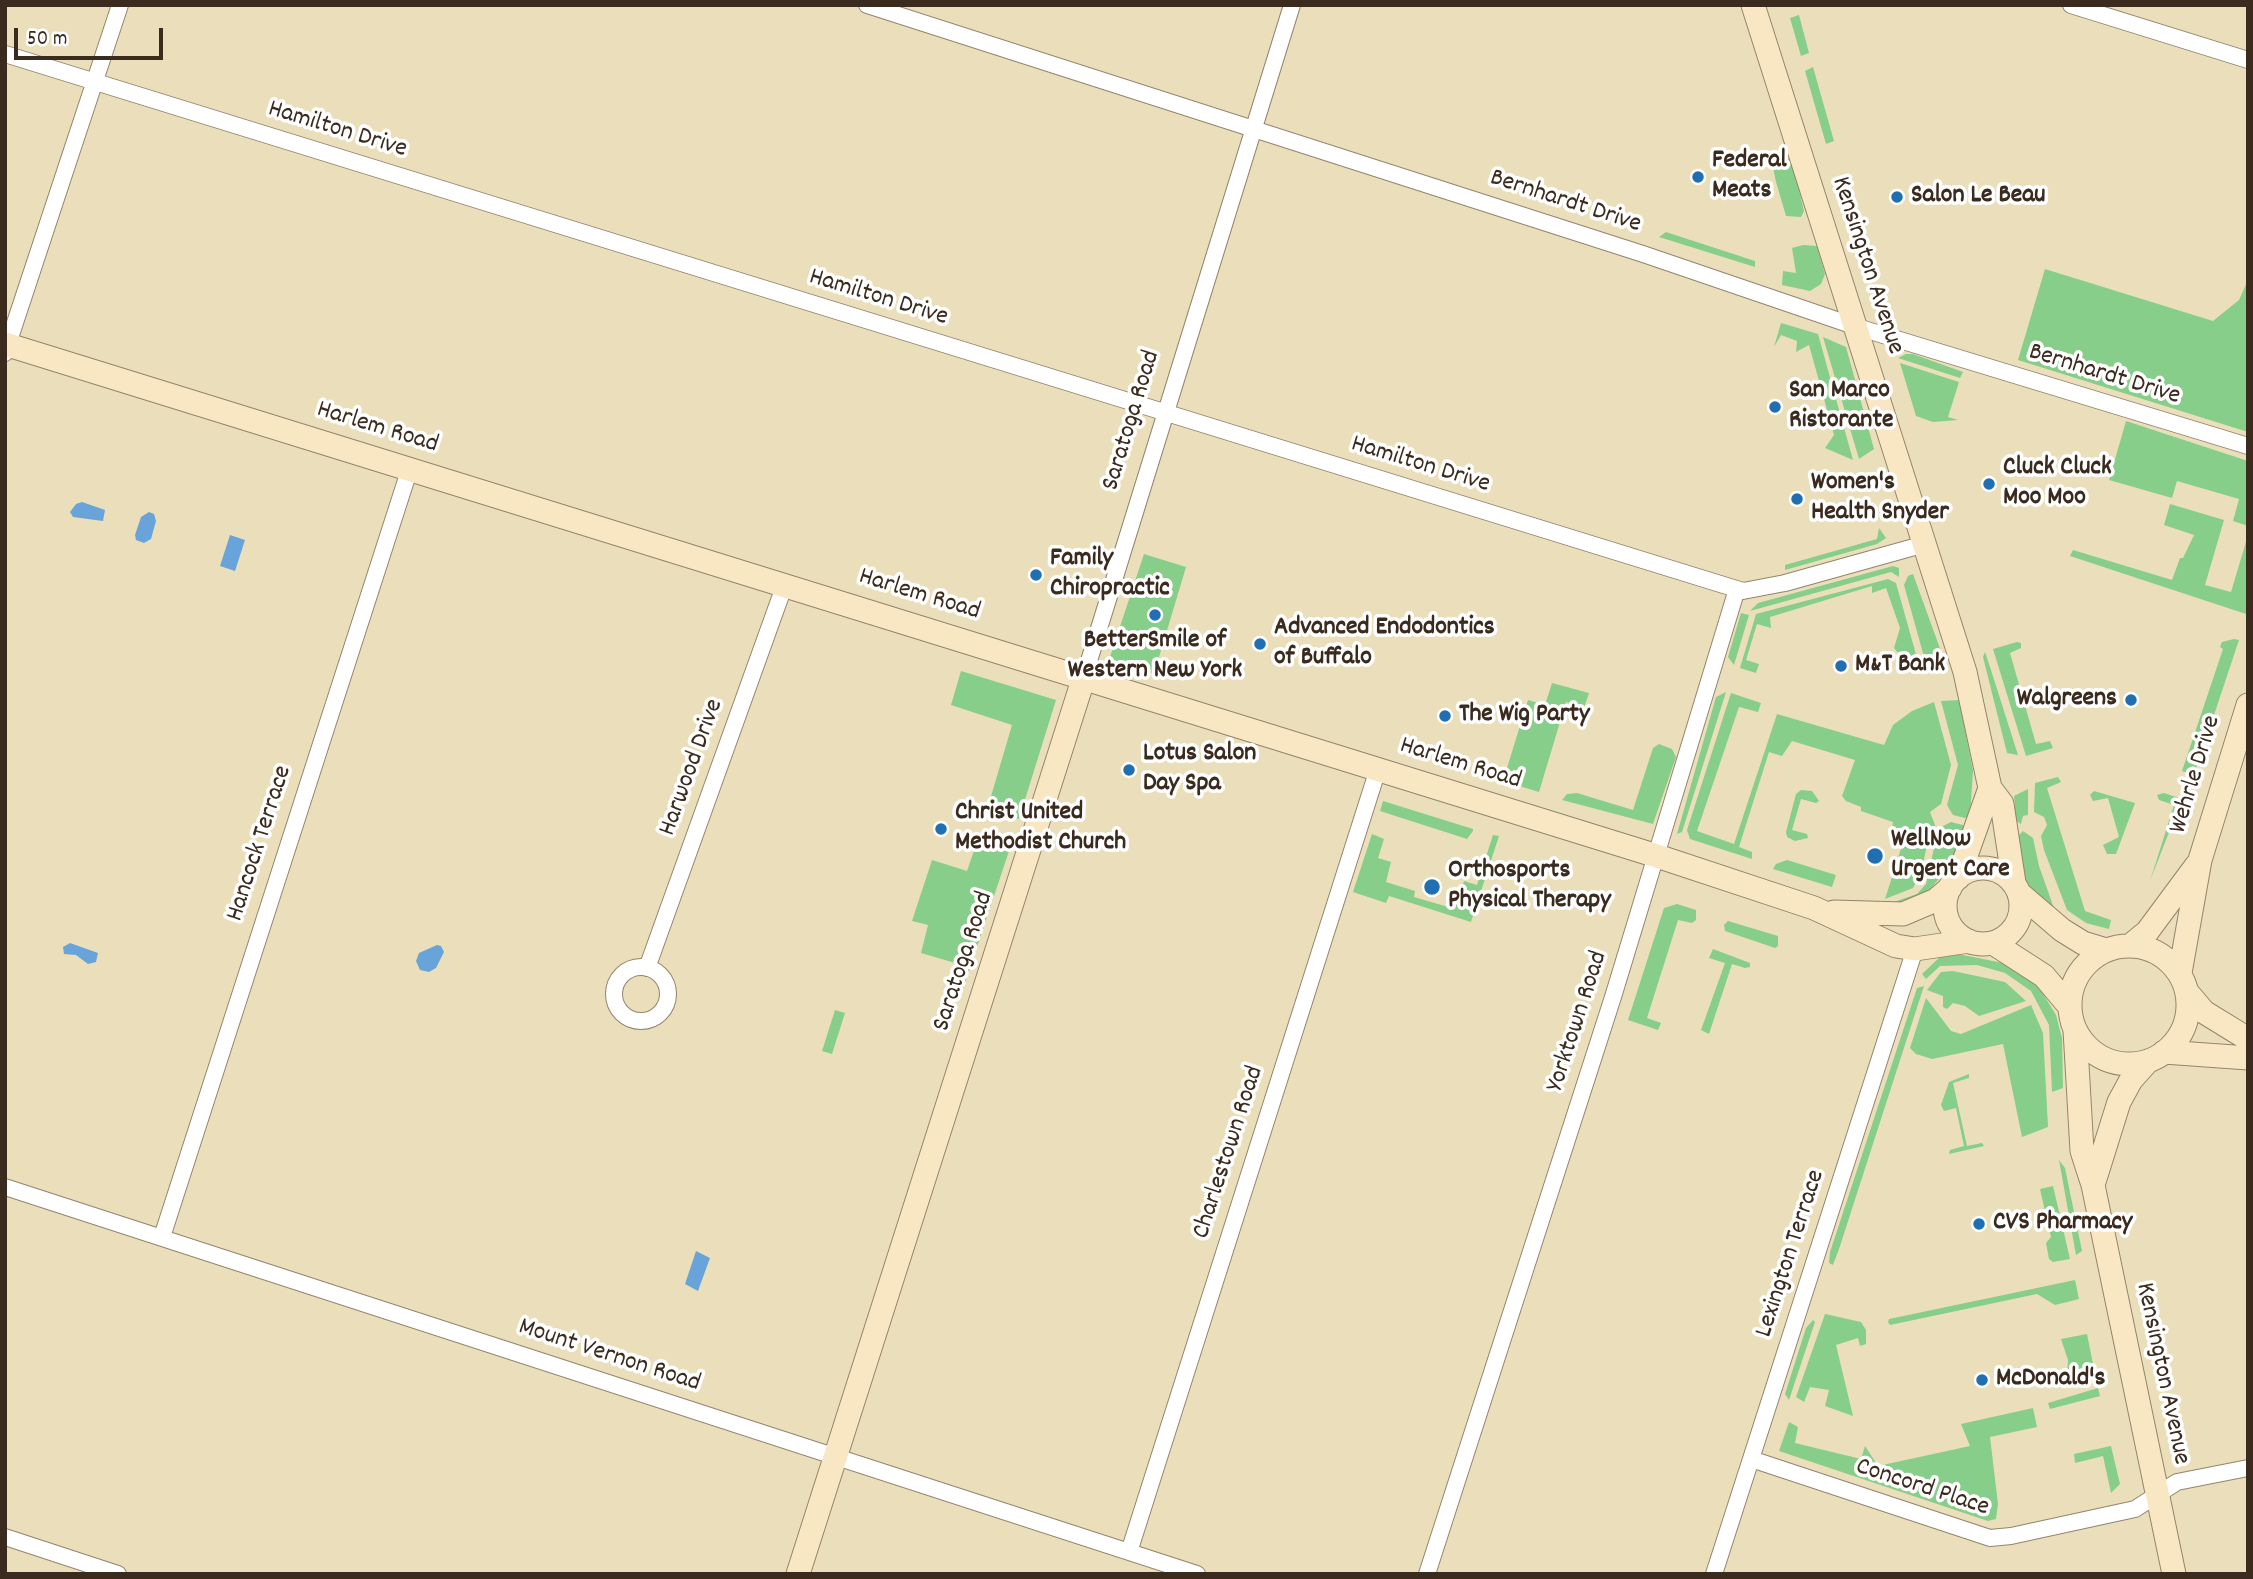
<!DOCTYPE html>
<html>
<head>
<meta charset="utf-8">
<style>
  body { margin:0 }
  #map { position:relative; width:2253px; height:1579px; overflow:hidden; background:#ebdfbb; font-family:Dekko,sans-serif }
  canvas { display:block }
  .frame { position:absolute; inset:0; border:7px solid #3b2a1e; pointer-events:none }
  .scale { position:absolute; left:14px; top:28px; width:149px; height:32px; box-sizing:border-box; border:4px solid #3b2a1e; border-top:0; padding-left:9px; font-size:21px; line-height:24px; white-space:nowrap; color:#3b2a1e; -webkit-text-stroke:5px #fff; paint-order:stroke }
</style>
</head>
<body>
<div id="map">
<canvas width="2253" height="1579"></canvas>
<div class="frame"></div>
<div class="scale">50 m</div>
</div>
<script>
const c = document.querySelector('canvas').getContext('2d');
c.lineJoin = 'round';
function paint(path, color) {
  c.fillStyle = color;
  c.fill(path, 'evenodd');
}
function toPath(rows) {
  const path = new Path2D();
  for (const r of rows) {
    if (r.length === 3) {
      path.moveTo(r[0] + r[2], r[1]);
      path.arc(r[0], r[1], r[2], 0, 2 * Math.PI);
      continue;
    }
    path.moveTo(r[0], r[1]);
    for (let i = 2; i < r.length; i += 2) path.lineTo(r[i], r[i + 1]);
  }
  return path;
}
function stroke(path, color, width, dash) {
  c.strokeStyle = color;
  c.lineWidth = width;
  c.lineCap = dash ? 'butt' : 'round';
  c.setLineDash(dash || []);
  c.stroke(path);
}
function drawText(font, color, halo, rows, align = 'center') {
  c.font = font + ' Dekko,sans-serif';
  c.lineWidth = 7;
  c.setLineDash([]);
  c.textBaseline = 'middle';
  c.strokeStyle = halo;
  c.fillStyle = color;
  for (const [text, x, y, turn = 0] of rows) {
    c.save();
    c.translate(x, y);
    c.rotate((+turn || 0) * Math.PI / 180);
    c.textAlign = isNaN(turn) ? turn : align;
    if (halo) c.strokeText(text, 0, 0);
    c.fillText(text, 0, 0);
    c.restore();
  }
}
const green = toPath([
  [1799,15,1809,53,1801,56,1790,18],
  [1813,67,1834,141,1826,144,1805,71],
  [1785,156,1792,161,1804,211,1801,217,1786,216,1776,182,1772,162],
  [1666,232,1755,261,1755,267,1659,237],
  [1803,245,1817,246,1825,274,1821,284,1810,291,1782,285,1783,271,1796,273,1792,248],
  [2045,269,2213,321,2239,300,2248,280,2248,432,2018,360],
  [1781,323,1818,334,1853,460,1825,448,1834,435,1809,345,1796,352,1797,341,1781,335,1774,347],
  [1823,337,1846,347,1874,449,1859,459],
  [1906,354,1913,354,1963,372,1960,378,1898,358],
  [1900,363,1959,382,1948,417,1958,420,1933,422,1916,416],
  [2126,421,2248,461,2248,526,2233,521,2239,499,2177,481,2172,498,2109,480],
  [2170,504,2224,520,2205,585,2231,592,2248,535,2246,614,2070,556,2073,550,2172,580,2180,558,2183,558,2194,535,2164,525],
  [1879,528,1886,538,1877,544,1785,570,1785,565,1877,539],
  [1144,554,1186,567,1154,674,1109,660],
  [1893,566,1899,568,1899,577,1891,572,1750,611,1758,603],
  [1913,574,1942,654,1926,664,1904,585,1908,576],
  [1888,579,1896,583,1917,658,1903,659,1894,648,1900,628,1886,588,1872,593,1872,586,1770,617,1771,628,1757,624,1746,660,1759,664,1756,673,1740,668,1756,614],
  [1741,613,1749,615,1734,665,1728,657],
  [2234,639,2239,640,2194,775,2182,771,2223,649,2220,647,2222,642],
  [2017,642,2021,643,2021,648,2010,653,2036,744,2050,741,2053,748,2026,756,1993,649],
  [1985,652,1990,667,2018,755,2007,753,1983,657],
  [961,671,1056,700,1019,819,987,810,1012,725,951,705],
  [1552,683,1589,693,1584,708,1566,702,1539,792,1503,781,1528,700,1545,705],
  [1726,692,1682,832,1677,834,1716,697],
  [1731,693,1761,703,1758,712,1739,707,1697,831,1734,844,1777,714,1884,745,1893,725,1912,711,1934,702,1951,765,1941,804,1930,812,1935,825,1929,836,1921,873,1913,888,1885,899,1906,833,1892,829,1893,822,1861,811,1861,807,1846,801,1842,796,1855,760,1792,741,1782,756,1769,752,1739,847,1752,852,1752,859,1690,839,1687,830],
  [1959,700,1973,771,1970,816,1965,818,1953,815,1947,805,1958,765,1941,701],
  [1659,744,1672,749,1676,757,1653,824,1562,800,1567,794,1577,793,1633,810,1653,748],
  [2058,777,2061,782,2047,788,2085,911,2111,920,2109,929,2086,923,2067,910,2044,850,2041,836,2047,825,2044,817,2034,812,2035,783],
  [2028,789,2028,815,2023,816,2021,824,2016,821,2014,796],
  [1801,790,1812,791,1819,801,1816,803,1801,799,1792,830,1807,834,1808,838,1795,841,1787,837,1786,832,1796,794],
  [2094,791,2135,803,2116,854,2107,854,2103,845,2119,837,2108,798,2093,801,2090,795],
  [2164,793,2182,799,2150,881,2174,805,2159,800,2157,795],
  [1383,801,1473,829,1473,831,1467,839,1380,811],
  [1951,822,1963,825,1966,830,1952,863,1927,893,1899,906,1894,902,1917,894,1926,884,1934,848,1942,832,1941,827],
  [2023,831,2033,838,2039,866,2055,911,2031,892,2026,881,2018,836],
  [1372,834,1384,839,1378,858,1391,862,1386,882,1415,891,1414,897,1455,909,1464,881,1477,885,1493,835,1499,836,1471,922,1389,896,1386,903,1353,892],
  [979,836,1011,845,963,989,955,987,962,965,921,953,928,925,912,921,932,860,967,871],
  [1787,860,1836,875,1832,887,1773,869,1776,864],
  [1677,904,1696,910,1696,920,1692,923,1678,920,1647,1018,1661,1023,1658,1030,1628,1020,1664,908],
  [1728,921,1778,936,1778,946,1775,948,1725,931,1724,925],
  [1713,949,1750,963,1750,967,1745,968,1732,964,1709,1034,1701,1030,1725,963,1709,958],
  [1958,954,2008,964,2037,984,2056,1015,2062,1038,2063,1088,2052,1092,2049,1025,2031,991,2005,973,1977,965,1940,966,1926,979,1922,974,1942,955],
  [1953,971,2005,982,2026,1001,1979,1016,1965,1006,1953,1003,1947,1009,1943,1007,1943,996,1927,990,1941,972],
  [1924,986,1840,1246,1833,1265,1829,1263,1830,1252,1917,988],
  [1926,998,1951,1031,1961,1034,2031,1005,2043,1033,2048,1127,2022,1137,2003,1044,1932,1059,1916,1054,1910,1048],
  [835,1010,845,1013,832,1054,822,1051],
  [1969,1074,1969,1078,1953,1083,1967,1146,1982,1143,1984,1146,1949,1154,1950,1150,1964,1146,1956,1108,1944,1111,1941,1105,1949,1082],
  [2059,1160,2065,1168,2082,1251,2076,1255],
  [2053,1186,2070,1259,2053,1262,2049,1259,2046,1243,2051,1237,2040,1189],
  [2075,1280,2079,1299,2055,1305,2037,1294,1890,1325,1888,1322,1889,1319],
  [1825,1314,1861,1322,1866,1330,1866,1344,1860,1346,1858,1338,1836,1345,1853,1416,1825,1406,1829,1390,1810,1387,1804,1402,1796,1397],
  [1813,1320,1815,1322,1789,1400,1785,1394,1806,1328],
  [2087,1334,2094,1369,2067,1376,2068,1360,2061,1339],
  [2098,1388,2100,1396,2050,1409,2048,1403],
  [2033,1408,2037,1427,1990,1437,1998,1504,1996,1519,1988,1521,1779,1451,1789,1422,1798,1427,1795,1443,1861,1459,1865,1446,1878,1466,1970,1446,1961,1424],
  [2111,1446,2120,1484,2111,1493,2103,1456,2075,1463,2074,1454]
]);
const water = toPath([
  [82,502,105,510,103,521,73,517,70,512,76,504],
  [149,512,154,514,156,521,151,539,144,543,136,540,135,535,141,517],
  [230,535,245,540,235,571,220,566],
  [70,943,98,953,96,962,88,964,76,955,64,954,63,947],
  [437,945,441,946,444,952,436,968,429,972,420,970,416,961,419,953],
  [696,1251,710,1258,698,1291,685,1284]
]);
const street = toPath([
  [867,5,1643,254,1857,327,2248,446],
  [2071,5,2248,60],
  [5,54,1743,591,1785,583,1925,544],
  [5,353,120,5],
  [1084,677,1292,5],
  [641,994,27],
  [647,968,785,584],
  [5,1187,1197,1574],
  [162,1237,410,468],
  [1751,1459,1990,1538,2011,1536,2135,1509,2177,1482,2248,1468],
  [5,1537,118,1574],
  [1129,1552,1378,769],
  [1427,1574,1613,997,1737,589],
  [1714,1574,1915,949]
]);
const secondary = toPath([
  [1753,5,1965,672,1990,788,1958,878],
  [5,344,1657,856,1814,908,1896,946,1915,949,1969,941],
  [1990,788,2002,804,2014,883],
  [1983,906,38],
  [2020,894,2062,930,2083,943,2106,950],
  [1834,912,1903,914,1936,900,1950,888],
  [1993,943,2044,976,2070,1007],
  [2131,945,2147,932,2196,866],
  [2129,1005,59],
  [2180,973,2200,860,2248,705],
  [2187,992,2204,1012,2248,1039],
  [2075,1030,2082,1151,2093,1185,2174,1574],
  [2164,1052,2248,1058],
  [2093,1185,2119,1102,2131,1080,2148,1061],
  [798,1574,1084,677]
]);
const markers = [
  [1698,177,7,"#1f6fb2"],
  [1897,197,7,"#1f6fb2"],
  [1775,407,7,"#1f6fb2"],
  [1989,484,7,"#1f6fb2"],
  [1797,499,7,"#1f6fb2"],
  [1036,575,7,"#1f6fb2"],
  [1155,615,7,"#1f6fb2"],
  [1260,644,7,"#1f6fb2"],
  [1841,666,7,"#1f6fb2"],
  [2131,700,7,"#1f6fb2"],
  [1445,716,7,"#1f6fb2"],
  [1129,770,7,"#1f6fb2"],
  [941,829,7,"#1f6fb2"],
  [1875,856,9,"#1f6fb2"],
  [1432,887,9,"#1f6fb2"],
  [1979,1224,7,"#1f6fb2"],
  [1982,1380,7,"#1f6fb2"]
];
const streetNames = [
  ["Hamilton Drive",337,131,17],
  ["Bernhardt Drive",1565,203,18],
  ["Kensington Avenue",1866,266,72],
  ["Hamilton Drive",878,299,17],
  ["Bernhardt Drive",2104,376,17],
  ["Saratoga Road",1133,421,-73],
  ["Harlem Road",377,429,17],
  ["Hamilton Drive",1420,466,17],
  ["Harlem Road",919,596,17],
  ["Harlem Road",1460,765,17],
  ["Harwood Drive",693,768,-70],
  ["Wehrle Drive",2197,775,-73],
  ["Hancock Terrace",261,844,-72],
  ["Saratoga Road",965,962,-72],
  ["Yorktown Road",1579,1022,-72],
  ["Charlestown Road",1230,1153,-72],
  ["Lexington Terrace",1792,1254,-72],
  ["Mount Vernon Road",609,1357,18],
  ["Kensington Avenue",2161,1374,78],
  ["Concord Place",1922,1489,18]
];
const poiNames = [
  ["Federal",1712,162],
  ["Meats",1712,192],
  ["Salon Le Beau",1911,197],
  ["San Marco",1789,392],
  ["Ristorante",1789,422],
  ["Cluck Cluck",2003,469],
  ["Moo Moo",2003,499],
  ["Women's",1811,484],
  ["Health Snyder",1811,514],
  ["Family",1050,560],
  ["Chiropractic",1050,590],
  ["Advanced Endodontics",1274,629],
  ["of Buffalo",1274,659],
  ["BetterSmile of",1155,642,"center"],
  ["Western New York",1155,672,"center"],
  ["M&T Bank",1855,666],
  ["Walgreens",2117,700,"right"],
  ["The Wig Party",1459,716],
  ["Lotus Salon",1143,755],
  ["Day Spa",1143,785],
  ["Christ United",955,814],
  ["Methodist Church",955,844],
  ["WellNow",1891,841],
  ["Urgent Care",1891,871],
  ["Orthosports",1448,872],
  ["Physical Therapy",1448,902],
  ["CVS Pharmacy",1993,1224],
  ["McDonald's",1996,1380]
];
paint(green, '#86ce89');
paint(water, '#68a4d9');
stroke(street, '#93846c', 18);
stroke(secondary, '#93846c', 25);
stroke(street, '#fff', 16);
stroke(secondary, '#f9e7c3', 23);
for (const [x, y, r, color] of markers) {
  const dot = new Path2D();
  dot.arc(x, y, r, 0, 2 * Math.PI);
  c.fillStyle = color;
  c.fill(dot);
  stroke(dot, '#fff', 2.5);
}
drawText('26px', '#3b2a1e', '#fff', streetNames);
drawText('bold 26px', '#3b2a1e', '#fff', poiNames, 'left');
</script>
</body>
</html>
